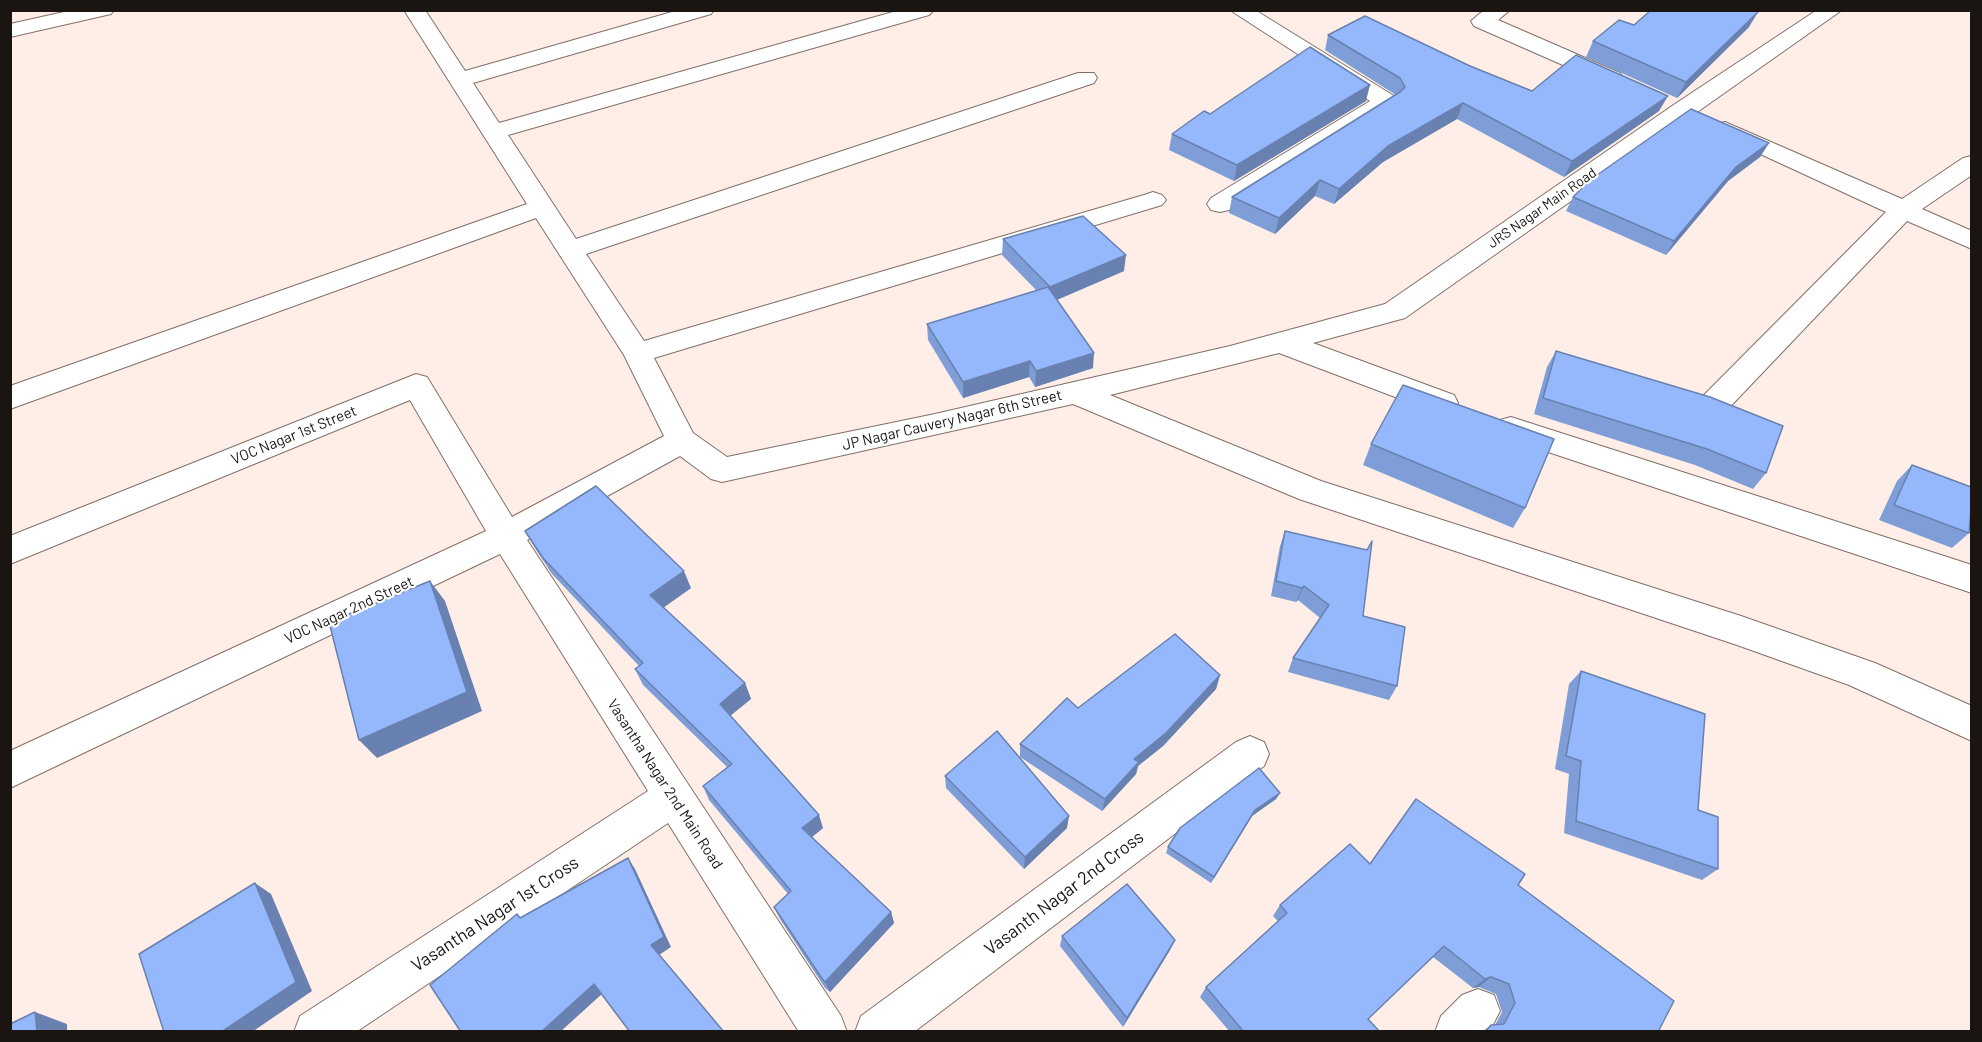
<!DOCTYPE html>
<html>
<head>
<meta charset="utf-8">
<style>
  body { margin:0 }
  #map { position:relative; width:1982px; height:1042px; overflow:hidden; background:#feeee7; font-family:Barlow,sans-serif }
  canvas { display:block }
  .frame { position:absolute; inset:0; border:12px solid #1b1512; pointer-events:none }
</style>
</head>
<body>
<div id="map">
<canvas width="1982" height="1042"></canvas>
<div class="frame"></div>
</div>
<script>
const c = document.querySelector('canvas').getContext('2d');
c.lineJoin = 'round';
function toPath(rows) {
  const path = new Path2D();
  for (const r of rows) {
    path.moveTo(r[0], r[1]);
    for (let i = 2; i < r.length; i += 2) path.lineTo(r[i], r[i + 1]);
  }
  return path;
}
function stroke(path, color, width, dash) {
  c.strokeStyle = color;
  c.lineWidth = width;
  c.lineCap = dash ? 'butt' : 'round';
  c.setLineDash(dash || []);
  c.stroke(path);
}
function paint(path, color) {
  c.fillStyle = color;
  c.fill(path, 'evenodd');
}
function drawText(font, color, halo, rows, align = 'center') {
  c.font = font + ' Barlow,sans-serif';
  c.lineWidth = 4.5;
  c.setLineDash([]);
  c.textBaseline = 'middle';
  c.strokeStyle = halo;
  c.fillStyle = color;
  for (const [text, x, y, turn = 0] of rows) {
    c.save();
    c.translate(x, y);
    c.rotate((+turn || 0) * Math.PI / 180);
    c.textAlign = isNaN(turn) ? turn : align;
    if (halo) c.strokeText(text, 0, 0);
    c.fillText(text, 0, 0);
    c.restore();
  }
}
const street = toPath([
  [404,10,425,10,465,71,679,10,714,10,711,14,473,83,499,123,900,10,933,11,929,15,508,135,576,239,1078,73,1094,73,1097,78,1094,83,586,254,644,341,1144,195,1153,192,1162,195,1166,200,1162,205,654,358,693,433,727,457,935,414,1230,346,1385,304,1675,104,1817,10,1842,10,1405,318,1313,343,1454,395,1458,403,1454,411,1443,414,1432,411,1279,353,1110,395,1321,481,1741,616,1875,663,1972,706,1972,741,1849,685,1737,645,1299,499,1073,404,722,482,711,479,680,456,527,540,841,1016,847,1032,799,1032,668,823,356,1032,294,1032,300,1016,648,791,500,554,10,788,10,751,486,531,410,400,10,564,10,536,416,374,427,377,512,517,664,436,624,355,536,218,10,409,10,386,527,204,404,10],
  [1230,10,1255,10,1394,96,1398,101,1394,106,1229,210,1220,212,1211,210,1207,204,1211,198,1370,101,1230,10],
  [1484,10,1510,10,1498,20,1620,73,1623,78,1620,83,1612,85,1604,83,1474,26,1471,21,1484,10],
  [1725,122,1902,199,1963,158,1972,156,1972,175,1922,209,1972,231,1972,249,1907,221,1726,411,1715,414,1704,411,1700,403,1704,395,1886,212,1717,134,1713,129,1717,124,1725,122],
  [1511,417,1972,565,1972,593,1500,436,1496,428,1500,420,1511,417],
  [1250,736,1264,742,1269,754,1264,766,914,1032,855,1032,861,1016,1236,742,1250,736],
  [1478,989,1494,995,1500,1011,1489,1032,1435,1032,1441,1016,1462,995,1478,989]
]);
const highway = toPath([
  [73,10,114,10,111,14,10,37,10,24,73,10]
]);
const wall = toPath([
  [1634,25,1749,27,1677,98,1586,57,1593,41],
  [1328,35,1470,66,1532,91,1659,111,1564,177,1457,119,1383,162,1334,204,1315,196,1275,234,1229,213,1232,197,1396,95,1325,50],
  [1366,101,1234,181,1169,150,1172,134,1210,114],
  [1769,143,1760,157,1728,181,1666,255,1566,211,1573,197],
  [1003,239,1124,271,1057,300,1093,368,1035,387,1029,377,963,398,928,340,927,324,1037,291,1002,255],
  [1556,351,1766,473,1753,489,1695,465,1534,414,1547,367],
  [1371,444,1525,508,1513,528,1363,465],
  [1912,465,1969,533,1952,548,1879,520,1897,481],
  [525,531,691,588,663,608,745,683,751,699,730,716,823,828,812,837,891,912,894,923,830,992,825,988,780,919,774,907,788,894,709,800,703,786,727,767,643,685,635,669,639,666,552,574,535,548],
  [1285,531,1363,616,1397,686,1389,700,1288,672,1293,658,1320,618,1298,600,1296,602,1271,596,1280,546],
  [1581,671,1698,810,1718,869,1702,880,1564,833,1569,774,1555,769,1569,684],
  [1220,675,1216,689,1163,746,1138,766,1136,774,1102,811,1020,757,1020,744,1078,708],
  [945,776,1067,828,1024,869,946,788],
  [1280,793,1276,799,1252,816,1211,883,1166,853,1168,847],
  [1370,864,1518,885,1658,1032,1482,1032,1491,1025,1495,1025,1502,1012,1496,994,1479,987,1473,988,1433,957,1368,1019,1380,1032,1230,1032,1200,997,1206,987,1278,921,1273,916,1280,905],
  [1062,936,1170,950,1123,1027,1060,946]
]);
const shadedWall = toPath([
  [1758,12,1749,27,1677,98,1686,82],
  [1370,85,1366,101,1234,181,1237,165],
  [1668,96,1659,111,1564,177,1572,161],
  [1463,103,1457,119,1383,162,1334,204,1339,189,1388,146],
  [1769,143,1760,157,1728,181,1666,255,1674,241,1736,167],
  [1320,180,1315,196,1275,234,1279,218],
  [1126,255,1124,271,1049,303,1050,287],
  [1094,353,1093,368,1035,387,1036,371],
  [1030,361,1029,377,963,398,963,382],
  [684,571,691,588,657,612,650,595],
  [430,581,445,601,482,711,377,758,359,740],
  [1304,586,1298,600,1296,602,1302,588],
  [1220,675,1216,689,1163,746,1138,766,1136,774,1102,811,1105,799,1134,759],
  [745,683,751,699,726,719,720,704],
  [1280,793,1276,799,1252,816,1211,883,1214,877,1255,810],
  [819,815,823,828,807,841,802,828],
  [1069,816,1067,828,1024,869,1025,857],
  [628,858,635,869,671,947,659,955,651,945],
  [255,883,271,894,312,991,252,1032,221,1032],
  [891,912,894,923,830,992,825,982],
  [1175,940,1170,950,1123,1027,1127,1018],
  [1491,977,1479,987,1473,988,1485,979],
  [594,984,603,993,560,1032,541,1032],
  [35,1012,67,1024,67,1032,37,1032]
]);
const building = toPath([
  [1651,10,1754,10,1758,12,1686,82,1593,41,1619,20,1634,25,1651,10],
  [1365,16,1470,66,1532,91,1576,55,1668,96,1572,161,1463,103,1388,146,1339,189,1320,180,1279,218,1232,197,1400,92,1405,87,1400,78,1328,35,1365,16],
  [1310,47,1370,85,1237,165,1172,134,1204,111,1210,114,1310,47],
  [1691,109,1769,143,1736,167,1674,241,1573,197,1590,180,1691,109],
  [1083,216,1126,255,1050,287,1003,239,1083,216],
  [1048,287,1094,353,1036,371,1030,361,963,382,927,324,1048,287],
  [1556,351,1710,397,1783,426,1766,473,1707,449,1543,398,1556,351],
  [1403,385,1554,439,1525,508,1371,444,1403,385],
  [1912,465,1971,487,1971,508,1969,533,1894,505,1912,465],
  [596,486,684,571,650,595,745,683,720,704,819,815,802,828,891,912,825,982,821,977,774,907,791,891,703,786,732,764,635,669,643,663,543,558,525,531,596,486],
  [1285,531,1367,550,1372,541,1363,616,1405,627,1397,686,1293,658,1329,605,1304,586,1302,588,1276,581,1285,531],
  [430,581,467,692,359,740,329,622,430,581],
  [1175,634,1220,675,1166,733,1134,759,1139,762,1105,799,1020,744,1067,698,1078,708,1175,634],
  [1581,671,1705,714,1698,810,1718,817,1718,869,1576,821,1581,761,1566,756,1581,671],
  [997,731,1069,816,1025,857,945,776,997,731],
  [1259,768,1280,793,1255,810,1214,877,1168,847,1180,828,1259,768],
  [1416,799,1525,874,1518,885,1674,1001,1658,1032,1485,1032,1491,1025,1504,1024,1515,1003,1509,984,1491,977,1485,979,1444,946,1368,1019,1380,1032,1244,1032,1206,987,1287,913,1280,905,1350,844,1370,864,1416,799],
  [628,858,664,937,651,945,724,1032,630,1032,594,984,541,1032,461,1032,430,985,517,914,520,918,628,858],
  [255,883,296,982,221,1032,164,1032,139,954,255,883],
  [1127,884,1175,940,1127,1018,1062,936,1127,884],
  [35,1012,37,1032,10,1032,10,1024,35,1012]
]);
const farStreetnames = [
  ["JRS Nagar Main Road",1542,208,-35]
];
const streetNames = [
  ["JP Nagar Cauvery Nagar 6th Street",952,420,-13],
  ["VOC Nagar 1st Street",294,435,-22],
  ["VOC Nagar 2nd Street",349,610,-25],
  ["Vasantha Nagar 2nd Main Road",665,784,57]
];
const nearStreetnames = [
  ["Vasanth Nagar 2nd Cross",1064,893,-37],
  ["Vasantha Nagar 1st Cross",495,914,-33]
];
stroke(street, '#817068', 2);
stroke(highway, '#817068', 2);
paint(street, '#fff');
paint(highway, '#fff');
paint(wall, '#7f9ed8');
paint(shadedWall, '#6881b0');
paint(building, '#94b8fb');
stroke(building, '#6881b0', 1.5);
drawText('14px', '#1b1512', '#fff', farStreetnames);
drawText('15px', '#1b1512', '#fff', streetNames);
drawText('18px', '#1b1512', '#fff', nearStreetnames);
</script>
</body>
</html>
